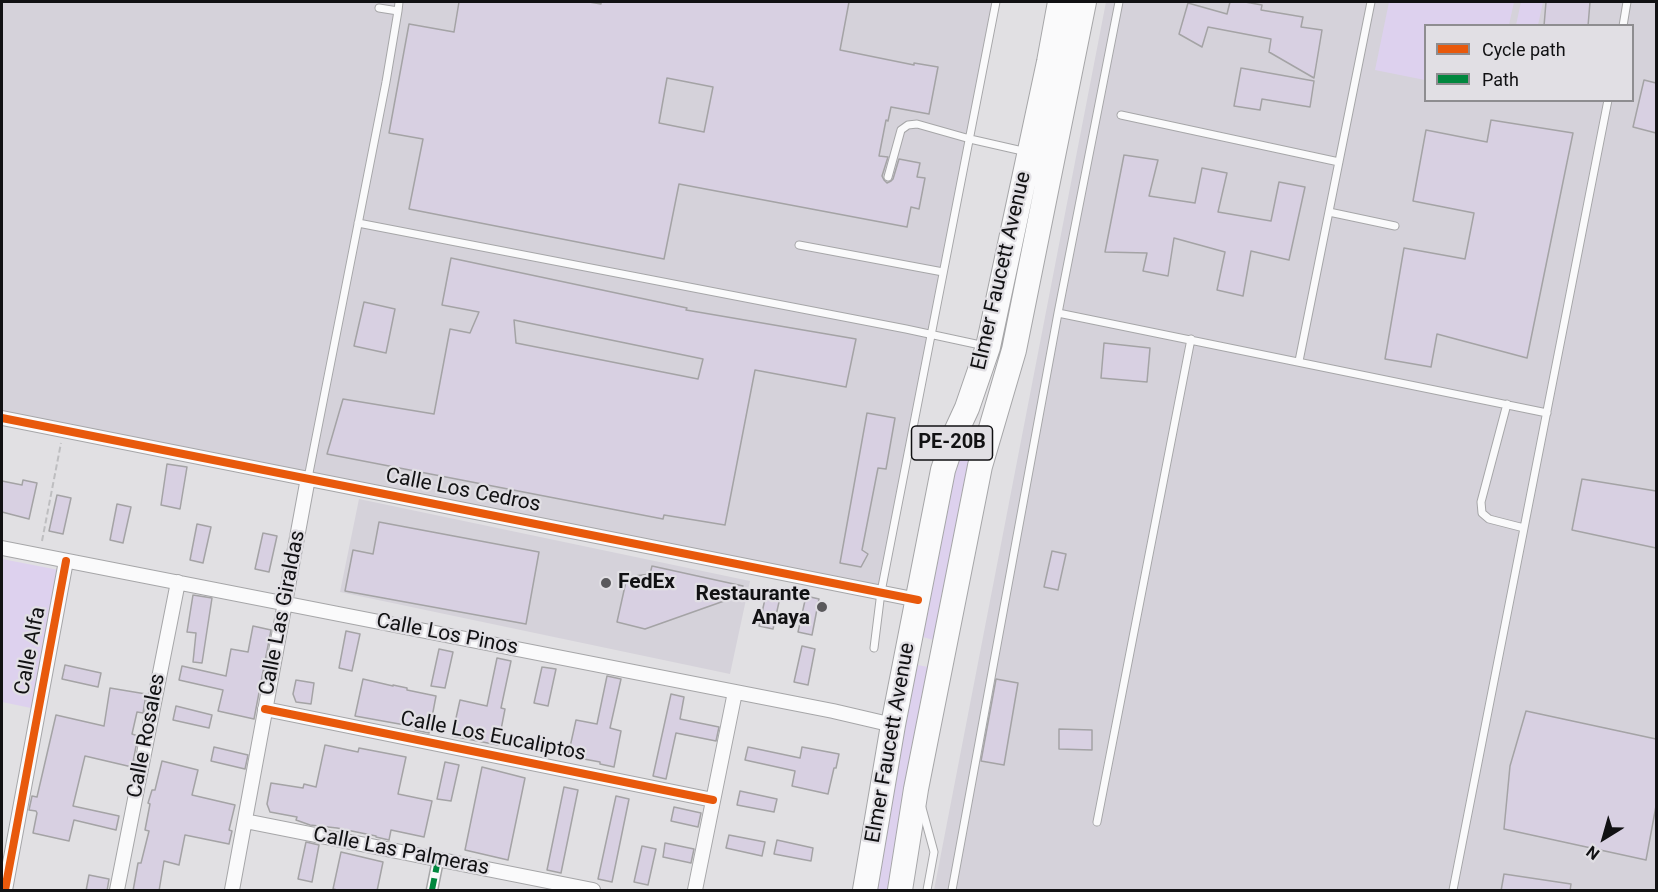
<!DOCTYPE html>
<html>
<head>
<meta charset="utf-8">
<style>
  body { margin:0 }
  #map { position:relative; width:1658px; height:892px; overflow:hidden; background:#e1e0e3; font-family:Roboto,sans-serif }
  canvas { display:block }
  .frame { position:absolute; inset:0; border:3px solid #111113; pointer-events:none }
  .legend { position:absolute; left:1424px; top:24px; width:210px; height:78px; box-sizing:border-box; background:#e1dfe4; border:2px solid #8e8d90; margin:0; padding:8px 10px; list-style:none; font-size:18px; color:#111113 }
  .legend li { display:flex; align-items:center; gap:12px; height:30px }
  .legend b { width:30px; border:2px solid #8e8d90 }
  .north { position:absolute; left:1574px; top:808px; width:60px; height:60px; -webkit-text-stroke:4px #e1dfe4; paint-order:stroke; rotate:217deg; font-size:16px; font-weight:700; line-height:24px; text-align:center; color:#111113 }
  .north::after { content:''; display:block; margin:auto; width:21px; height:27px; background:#111113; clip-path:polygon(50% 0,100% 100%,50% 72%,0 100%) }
</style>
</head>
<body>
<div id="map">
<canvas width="1658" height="892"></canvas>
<div class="frame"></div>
<ul class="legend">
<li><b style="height:8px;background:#e8590c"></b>Cycle path</li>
<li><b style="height:8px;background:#00873e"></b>Path</li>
</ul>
<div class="north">N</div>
</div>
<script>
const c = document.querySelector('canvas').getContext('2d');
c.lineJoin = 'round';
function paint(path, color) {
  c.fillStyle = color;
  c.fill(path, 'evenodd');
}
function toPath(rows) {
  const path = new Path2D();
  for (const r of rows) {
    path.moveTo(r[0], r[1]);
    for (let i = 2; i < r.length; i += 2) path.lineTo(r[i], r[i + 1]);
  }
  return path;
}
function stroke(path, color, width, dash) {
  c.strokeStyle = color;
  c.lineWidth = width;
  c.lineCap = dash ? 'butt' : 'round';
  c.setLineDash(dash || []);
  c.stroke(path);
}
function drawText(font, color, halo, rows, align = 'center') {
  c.font = font + ' Roboto,sans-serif';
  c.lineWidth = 4.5;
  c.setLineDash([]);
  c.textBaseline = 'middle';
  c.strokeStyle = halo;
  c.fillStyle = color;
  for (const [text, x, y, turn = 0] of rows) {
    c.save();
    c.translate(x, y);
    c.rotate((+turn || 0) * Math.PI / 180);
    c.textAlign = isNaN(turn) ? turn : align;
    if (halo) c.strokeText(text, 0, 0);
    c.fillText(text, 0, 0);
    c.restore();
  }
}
const built = toPath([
  [2,2,992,2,879,588,2,415],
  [1106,2,1656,2,1656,890,934,890],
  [1426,26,1632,26,1632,100,1426,100],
  [359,499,750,581,730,674,340,592]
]);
const green = toPath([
  [1389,2,1514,2,1509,25,1426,26,1425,80,1375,70],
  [1521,2,1543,2,1538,25,1516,25],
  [981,427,933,640,920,636,951,478,966,446],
  [2,559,59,570,31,708,2,702],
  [912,664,928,667,890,890,877,890]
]);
const building = toPath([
  [459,2,589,2,601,4,601,2,849,2,840,50,914,65,914,63,938,67,929,114,891,107,888,121,886,120,879,156,888,157,882,176,884,180,887,183,891,181,893,179,899,159,920,163,917,177,925,178,919,209,911,207,907,227,679,184,664,259,409,209,423,139,389,133,409,24,454,32,459,2],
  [667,78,713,87,704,132,659,123,667,78],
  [1230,2,1245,2,1262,5,1261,10,1303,17,1301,27,1322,30,1314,78,1269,52,1271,39,1208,27,1202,47,1179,34,1188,3,1227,14,1230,2],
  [1546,2,1590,2,1588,26,1544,26,1546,2],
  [1241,68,1314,81,1310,107,1262,99,1260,110,1234,106,1241,68],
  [1644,80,1656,83,1656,133,1633,127,1644,80],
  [1491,120,1573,133,1527,358,1437,334,1431,367,1385,359,1404,248,1465,259,1474,213,1413,201,1426,130,1487,142,1491,120],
  [1124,155,1158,160,1149,196,1195,203,1202,168,1227,173,1218,212,1271,221,1279,182,1305,187,1289,260,1251,251,1243,296,1217,290,1225,252,1174,238,1168,276,1143,271,1147,253,1105,252,1124,155],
  [451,258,687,308,686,310,856,339,846,387,755,370,725,525,664,515,663,519,327,454,343,399,434,414,450,329,470,333,479,312,442,305,451,258],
  [514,320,703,359,698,379,516,343,514,320],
  [364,302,395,309,386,353,354,346,364,302],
  [1104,343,1150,348,1147,382,1101,378,1104,343],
  [867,413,895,418,886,469,878,468,862,550,868,554,861,567,840,563,867,413],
  [167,464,187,467,180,509,161,505,167,464],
  [1582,479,1656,491,1656,548,1572,530,1582,479],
  [23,480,37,483,29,519,2,512,2,481,22,485,23,480],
  [57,495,71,498,63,534,49,531,57,495],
  [117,504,131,507,123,543,110,540,117,504],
  [379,522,539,552,526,624,345,591,353,550,373,554,379,522],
  [197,524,211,527,203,563,190,560,197,524],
  [263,533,277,536,269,572,255,569,263,533],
  [1052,551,1066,554,1058,590,1044,587,1052,551],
  [652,566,743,586,741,595,645,629,617,622,627,577,650,574,652,566],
  [767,590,781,593,773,629,759,626,767,590],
  [193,595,212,598,202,663,193,662,196,633,187,632,193,595],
  [806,596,819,599,812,635,798,632,806,596],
  [253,626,271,630,254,719,218,711,223,690,179,680,182,666,226,676,231,649,248,652,253,626],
  [346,631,360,634,352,671,339,668,346,631],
  [802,646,815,649,808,685,794,682,802,646],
  [439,649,453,652,445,688,431,686,439,649],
  [497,658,511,661,501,708,505,709,498,745,452,736,460,700,487,706,497,658],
  [65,665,101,673,98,687,62,679,65,665],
  [542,667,556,669,548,706,534,703,542,667],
  [607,676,621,679,610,728,621,731,614,767,600,764,600,762,568,756,576,720,597,724,607,676],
  [363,679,393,686,393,685,407,688,407,690,436,696,429,733,415,730,416,727,355,716,363,679],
  [996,679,1018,683,1004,765,981,761,996,679],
  [296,680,314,683,311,704,296,702,293,694,296,680],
  [110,688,146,694,143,713,137,712,132,734,138,736,132,767,85,756,73,806,119,816,116,830,74,820,69,841,33,833,37,813,36,811,29,810,32,796,37,797,56,715,104,726,110,688],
  [671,694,684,697,680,719,719,727,716,741,676,733,666,779,653,776,671,694],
  [176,706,212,715,209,728,173,720,176,706],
  [1526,711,1656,739,1656,806,1646,860,1504,829,1510,766,1526,711],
  [1059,729,1092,730,1092,750,1059,749,1059,729],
  [325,745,358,752,359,748,406,757,398,794,432,801,424,837,391,830,389,840,376,837,376,836,337,828,310,825,296,820,297,817,270,812,267,804,271,783,303,788,304,784,316,787,325,745],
  [214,747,248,755,245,769,211,761,214,747],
  [748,747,800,758,802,747,839,754,836,768,834,768,828,794,792,786,795,771,745,760,748,747],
  [162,761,198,770,192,795,235,805,229,830,232,831,229,844,185,835,179,865,164,861,159,891,133,891,138,863,141,863,149,831,145,830,150,804,148,803,152,790,155,790,162,761],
  [445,762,459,765,451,801,437,799,445,762],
  [482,767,525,778,508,860,465,850,482,767],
  [564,787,578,790,561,873,547,870,564,787],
  [740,791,777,799,774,812,737,805,740,791],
  [616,796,629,799,612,882,598,879,616,796],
  [674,807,701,813,698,827,671,821,674,807],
  [729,835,765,842,762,856,726,848,729,835],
  [777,840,813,848,811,861,774,854,777,840],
  [306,842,319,845,312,882,298,879,306,842],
  [665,843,694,849,691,863,663,857,665,843],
  [642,846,656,849,648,885,634,882,642,846],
  [341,852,383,862,377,891,342,891,333,889,341,852],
  [1504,874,1571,884,1570,891,1501,891,1504,874],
  [89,875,109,879,107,891,86,891,89,875]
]);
const path = toPath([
  [42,541,61,443]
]);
const service = toPath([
  [1119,2,1058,313,1547,413],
  [379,8,398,11,399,2],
  [1623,26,1627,2],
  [1121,115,1339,162],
  [888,177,901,130,908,125,917,124,970,139,1027,152],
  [1329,212,1395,226],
  [358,223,906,329,985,346],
  [799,245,943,272],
  [1299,361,1371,2],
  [1507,404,1481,502,1482,513,1489,519,1524,528],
  [308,478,386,82,398,11],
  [874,648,881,592,996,2],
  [922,808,934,852,927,890],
  [1097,822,1191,339],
  [952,890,1058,313],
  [1453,890,1608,100]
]);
const pedestrian = toPath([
  [432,890,438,860]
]);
const minor = toPath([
  [2,418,918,600],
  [2,548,833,711,893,725],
  [265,709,713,800],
  [245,821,593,890],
  [5,890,66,561],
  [117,890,178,582],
  [232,890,308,478],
  [695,890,735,692]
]);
const trunk = toPath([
  [865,890,893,725,943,470,955,434,967,408,988,347,1049,62,1060,2],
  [900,890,916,789,980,466,1014,350,1084,2]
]);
const quiet = toPath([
  [432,890,438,860]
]);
const cycleway = toPath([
  [2,418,918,600],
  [265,709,713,800],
  [5,890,66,561]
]);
const markers = [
  [606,583,6,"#5a595c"],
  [822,607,6,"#5a595c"]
];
const shields = [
  [952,443,81]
];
const shieldNames = [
  ["PE-20B",952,443]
];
const streetNames = [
  ["Elmer Faucett Avenue",1002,271,-77],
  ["Calle Los Cedros",463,491,11],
  ["Calle Las Giraldas",283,613,-79],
  ["Calle Los Pinos",447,635,11],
  ["Calle Alfa",31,651,-79],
  ["Calle Rosales",147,736,-79],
  ["Calle Los Eucaliptos",493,737,11],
  ["Elmer Faucett Avenue",891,743,-80],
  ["Calle Las Palmeras",401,852,11]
];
const poiNames = [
  ["FedEx",618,583],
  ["Restaurante",810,595,"right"],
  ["Anaya",810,619,"right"]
];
paint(built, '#d5d2da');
paint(green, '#ddd1ee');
paint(building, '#d8d0e2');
stroke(building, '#a4a3a5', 1.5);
stroke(service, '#a6a6a8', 9);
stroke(pedestrian, '#a6a6a8', 13);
stroke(minor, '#a6a6a8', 16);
stroke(trunk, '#a6a6a8', 26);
stroke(path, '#bebec0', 2, [6, 3]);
stroke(service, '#fafafb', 7);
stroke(pedestrian, '#fafafb', 10);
stroke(minor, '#fafafb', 14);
stroke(trunk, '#fafafb', 24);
stroke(quiet, '#00873e', 6, [12, 6]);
stroke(cycleway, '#e8590c', 8);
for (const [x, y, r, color] of markers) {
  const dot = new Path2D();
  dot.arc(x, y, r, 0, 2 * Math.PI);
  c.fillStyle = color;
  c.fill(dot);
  stroke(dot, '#e1dfe4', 2);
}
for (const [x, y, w] of shields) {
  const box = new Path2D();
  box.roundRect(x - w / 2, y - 17, w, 34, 4.5);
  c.fillStyle = '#e1dfe4';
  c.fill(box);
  stroke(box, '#111113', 1.5);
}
drawText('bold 20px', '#111113', null, shieldNames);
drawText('21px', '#111113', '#e1dfe4', streetNames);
drawText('bold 21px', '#111113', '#e1dfe4', poiNames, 'left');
</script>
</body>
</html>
